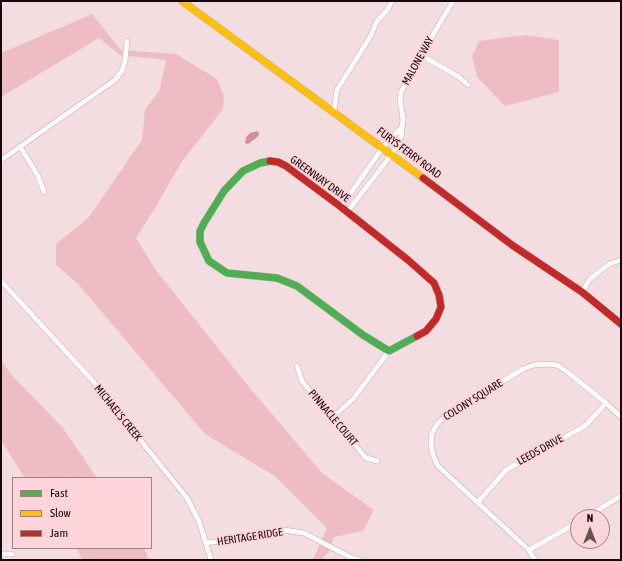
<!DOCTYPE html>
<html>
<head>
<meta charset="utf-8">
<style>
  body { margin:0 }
  #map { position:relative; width:622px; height:561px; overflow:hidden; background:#f4dde0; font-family:"Asap Condensed",sans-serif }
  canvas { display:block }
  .frame { position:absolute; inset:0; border:2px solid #14080a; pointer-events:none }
  .legend { position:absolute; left:12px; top:477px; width:140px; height:72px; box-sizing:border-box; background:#fdd4d9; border:1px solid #a08286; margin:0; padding:5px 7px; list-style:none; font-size:12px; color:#14080a }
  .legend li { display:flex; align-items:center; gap:8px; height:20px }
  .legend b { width:20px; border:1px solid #a08286 }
  .north { position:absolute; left:570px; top:509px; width:40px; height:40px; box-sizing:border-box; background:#fdd4d9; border:1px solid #a08286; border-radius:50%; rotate:0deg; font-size:11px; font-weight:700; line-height:16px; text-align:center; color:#14080a }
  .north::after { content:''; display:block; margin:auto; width:14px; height:18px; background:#625355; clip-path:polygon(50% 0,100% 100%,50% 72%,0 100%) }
</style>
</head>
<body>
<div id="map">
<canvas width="622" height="561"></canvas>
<div class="frame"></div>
<ul class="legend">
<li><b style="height:5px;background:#4caf50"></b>Fast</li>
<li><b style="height:5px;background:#ffc107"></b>Slow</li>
<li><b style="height:5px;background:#c62828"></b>Jam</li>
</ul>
<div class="north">N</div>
</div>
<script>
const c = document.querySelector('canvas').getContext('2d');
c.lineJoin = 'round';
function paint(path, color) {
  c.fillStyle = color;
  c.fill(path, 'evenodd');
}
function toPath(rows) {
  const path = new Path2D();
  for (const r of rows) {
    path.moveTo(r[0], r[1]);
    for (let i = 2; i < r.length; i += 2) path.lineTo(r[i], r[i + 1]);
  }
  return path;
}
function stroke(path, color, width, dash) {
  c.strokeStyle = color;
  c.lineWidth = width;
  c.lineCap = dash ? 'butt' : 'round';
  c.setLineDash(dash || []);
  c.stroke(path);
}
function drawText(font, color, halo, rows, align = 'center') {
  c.font = font + ' "Asap Condensed",sans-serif';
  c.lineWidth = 4;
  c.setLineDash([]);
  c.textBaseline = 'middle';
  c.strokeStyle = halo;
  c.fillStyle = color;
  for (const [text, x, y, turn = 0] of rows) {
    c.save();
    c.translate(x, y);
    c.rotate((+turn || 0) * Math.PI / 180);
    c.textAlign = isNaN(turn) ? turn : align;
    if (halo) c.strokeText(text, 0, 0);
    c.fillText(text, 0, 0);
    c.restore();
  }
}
const green = toPath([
  [92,14,121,50,176,54,217,79,224,96,223,109,181,163,155,208,136,238,155,269,245,382,322,473,374,510,363,531,334,537,328,553,321,560,313,560,327,528,276,477,205,434,78,284,56,265,56,244,89,217,142,140,145,110,160,89,166,60,120,55,99,38,1,97,1,53],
  [525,35,559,40,559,92,505,106,477,77,472,56,479,41],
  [1,361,11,374,63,428,97,478,25,478,1,441],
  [77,548,144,548,149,560,82,560]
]);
const water = toPath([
  [258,131,259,135,256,138,248,144,245,143,246,137,250,133]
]);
const street = toPath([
  [421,55,459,77,468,85],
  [334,111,337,90,370,37,377,21,388,9,392,1],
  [21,148,38,176,44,192],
  [1,160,115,80,122,71,125,61,127,41],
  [341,207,383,147,402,127],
  [347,212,392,154,401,137,403,119,400,100,401,92,421,55,453,1],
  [1,281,92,380,187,498,199,521,211,560],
  [582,292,590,279,609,264,621,260],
  [297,366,302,381,332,418,366,458,377,461],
  [332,418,353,399,389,351],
  [478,502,506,470,585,426,606,403],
  [587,517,621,496],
  [206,543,259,536,284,530,304,533,352,558,359,560],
  [529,550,578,522],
  [1,554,12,554],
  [535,560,529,550,438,466,433,455,431,445,432,433,438,423,447,415,523,369,534,365,545,364,557,365,566,371,606,403,621,417]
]);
const fast = toPath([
  [270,161,260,163,243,171,224,191,204,223,200,231,200,242,209,261,227,273,277,278,297,286,363,335,389,351,417,336]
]);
const slow = toPath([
  [182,1,423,178]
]);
const jam = toPath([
  [270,161,278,162,286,166,341,207,408,260,434,283,439,295,441,307,436,319,426,331,417,336],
  [423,178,512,245,582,292,621,324]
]);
const streetNames = [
  ["MALONE WAY",418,61,-61],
  ["FURYS FERRY ROAD",409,153,37],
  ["GREENWAY DRIVE",320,179,36],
  ["COLONY SQUARE",473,400,-32],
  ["MICHAEL'S CREEK",118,413,51],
  ["PINNACLE COURT",333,418,50],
  ["LEEDS DRIVE",540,450,-29],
  ["HERITAGE RIDGE",250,537,-9]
];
paint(green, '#eebdc4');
paint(water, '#d08f99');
stroke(street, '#beadaf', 6);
stroke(fast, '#beadaf', 8);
stroke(slow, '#beadaf', 8);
stroke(jam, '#beadaf', 8);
stroke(street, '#fdfafa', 5);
stroke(fast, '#4caf50', 7);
stroke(slow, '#ffc107', 7);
stroke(jam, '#c62828', 7);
drawText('11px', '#14080a', '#fdd4d9', streetNames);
</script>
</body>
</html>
